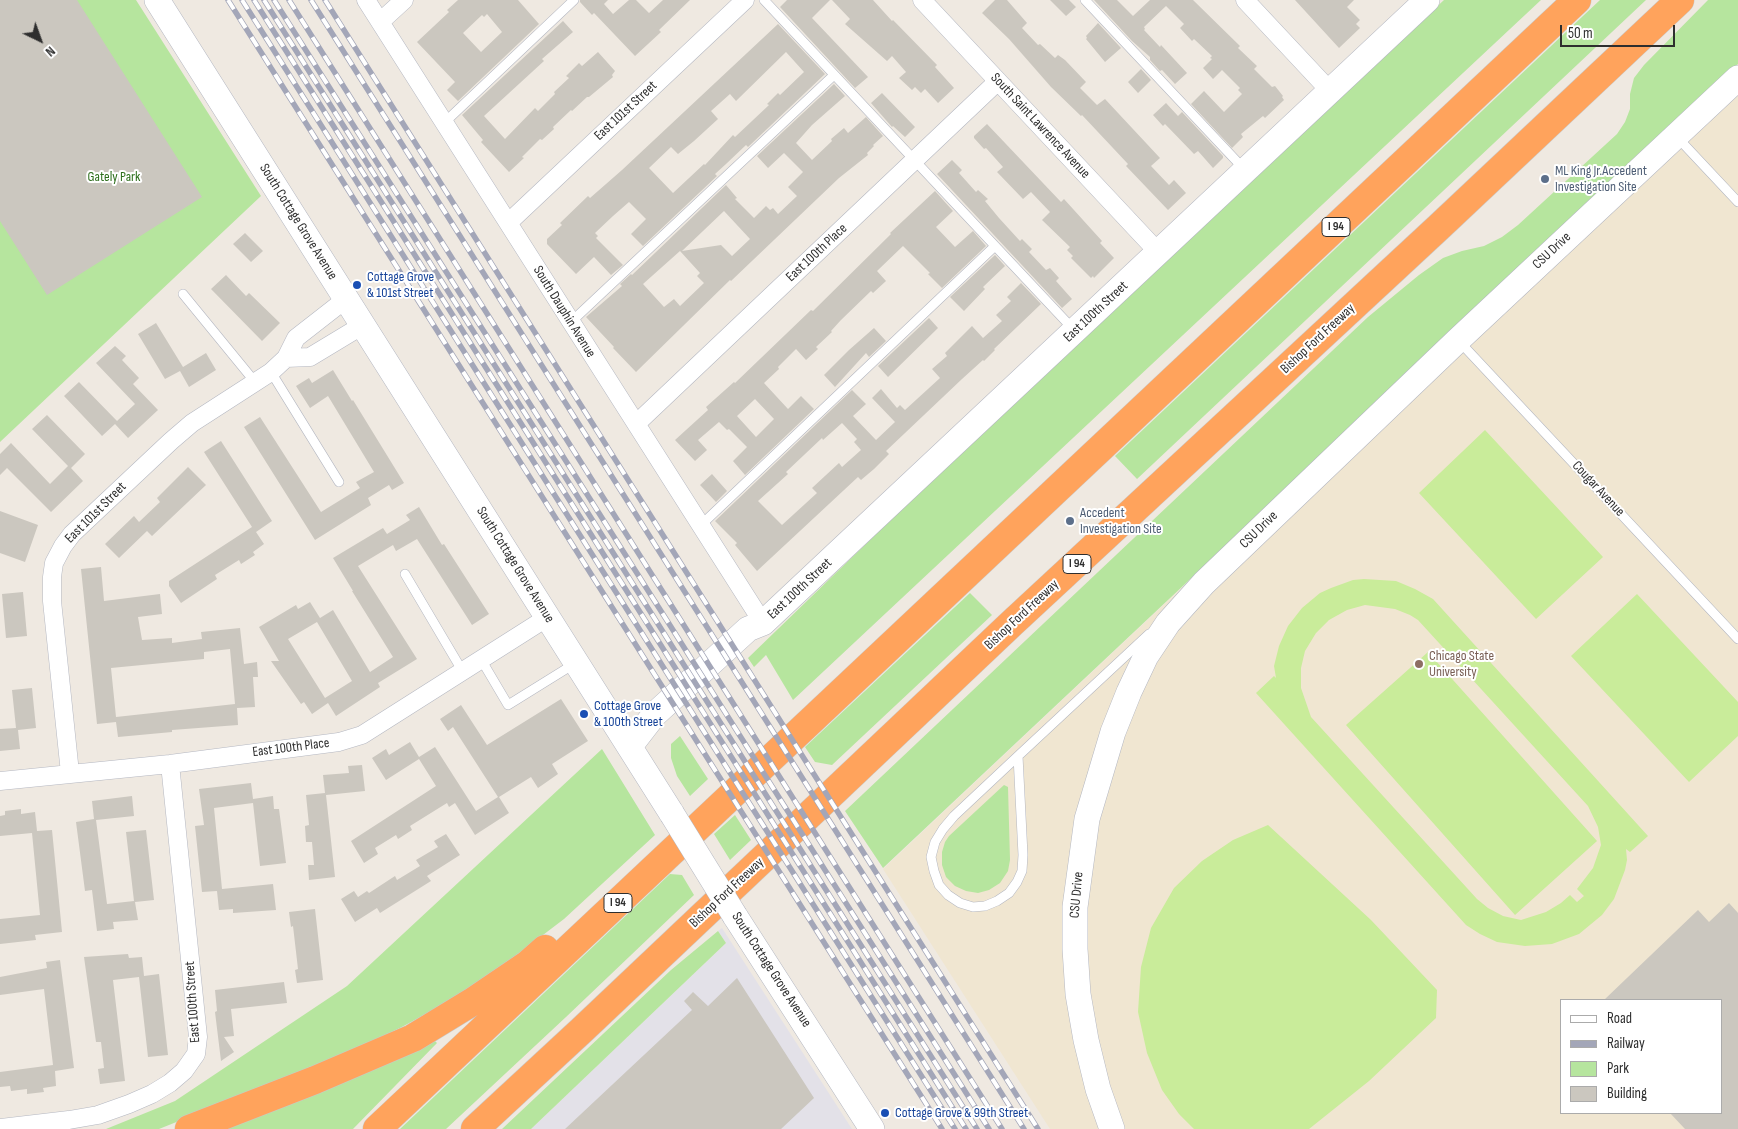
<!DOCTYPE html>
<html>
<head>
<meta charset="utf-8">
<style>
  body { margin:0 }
  #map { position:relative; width:1738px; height:1129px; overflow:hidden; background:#efe9e1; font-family:"Sofia Sans Condensed",sans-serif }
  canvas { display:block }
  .legend { position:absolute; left:1560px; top:999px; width:162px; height:115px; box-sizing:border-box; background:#fff; border:1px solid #ababab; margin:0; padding:6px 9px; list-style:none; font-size:15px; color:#2e2e2e }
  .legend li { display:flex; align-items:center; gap:10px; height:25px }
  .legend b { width:25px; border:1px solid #ababab }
  .north { position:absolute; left:15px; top:15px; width:50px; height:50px; -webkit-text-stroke:4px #fff; paint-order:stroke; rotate:138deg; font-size:14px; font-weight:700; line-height:20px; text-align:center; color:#2e2e2e }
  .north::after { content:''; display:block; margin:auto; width:18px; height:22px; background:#2e2e2e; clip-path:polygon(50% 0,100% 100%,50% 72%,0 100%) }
  .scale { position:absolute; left:1560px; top:25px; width:115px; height:22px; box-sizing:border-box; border:2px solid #2e2e2e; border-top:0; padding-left:6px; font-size:15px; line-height:18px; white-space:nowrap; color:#2e2e2e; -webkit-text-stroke:4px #fff; paint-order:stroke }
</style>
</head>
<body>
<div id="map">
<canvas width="1738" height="1129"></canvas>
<ul class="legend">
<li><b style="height:6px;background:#fff"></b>Road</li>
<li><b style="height:6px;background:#a3a6b8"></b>Railway</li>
<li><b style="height:14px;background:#b6e59e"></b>Park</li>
<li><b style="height:14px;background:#cbc7bf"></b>Building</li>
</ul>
<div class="north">N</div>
<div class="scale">50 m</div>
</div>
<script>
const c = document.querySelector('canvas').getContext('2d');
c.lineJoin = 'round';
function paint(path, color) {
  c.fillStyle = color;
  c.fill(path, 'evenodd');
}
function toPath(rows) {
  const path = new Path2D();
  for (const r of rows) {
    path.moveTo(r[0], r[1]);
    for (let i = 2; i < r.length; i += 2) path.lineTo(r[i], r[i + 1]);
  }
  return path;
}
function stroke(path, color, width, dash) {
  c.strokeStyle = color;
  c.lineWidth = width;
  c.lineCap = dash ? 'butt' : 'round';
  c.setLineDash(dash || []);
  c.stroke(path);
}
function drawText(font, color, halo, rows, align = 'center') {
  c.font = font + ' "Sofia Sans Condensed",sans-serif';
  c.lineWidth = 4;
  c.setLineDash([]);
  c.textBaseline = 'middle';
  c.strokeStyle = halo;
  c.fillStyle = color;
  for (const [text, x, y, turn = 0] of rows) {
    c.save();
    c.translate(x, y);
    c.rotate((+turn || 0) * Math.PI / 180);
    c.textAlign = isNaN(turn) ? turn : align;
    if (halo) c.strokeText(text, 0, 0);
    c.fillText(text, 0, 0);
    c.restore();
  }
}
const industrial = toPath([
  [722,928,852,1129,531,1129,726,943,718,931]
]);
const education = toPath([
  [1738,64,1738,1129,1050,1129,883,869],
  [1562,1000,1722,1000,1722,1113,1562,1113]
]);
const green = toPath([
  [0,0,136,0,261,196,0,442],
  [1444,0,1541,0,793,700,766,655,754,667,748,658,902,509],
  [1600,0,1646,0,1137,479,1115,456],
  [1708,0,1738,0,1738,64,883,868,845,811,1368,317,1419,275,1443,258,1462,251,1484,246,1502,237,1518,225,1617,134,1625,122,1630,109,1630,94,1634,78,1644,65],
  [970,593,992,615,832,765,815,762,805,747],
  [680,736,708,779,690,796,677,776,671,758,671,744],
  [602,749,655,835,564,919,518,954,457,997,400,1028,341,1056,159,1129,106,1129,175,1101,347,986],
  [1004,785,1008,787,1010,860,1008,871,1000,883,989,890,978,893,966,891,955,886,946,877,942,865,942,852,945,842,949,836],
  [735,815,751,840,730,860,714,834],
  [670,874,682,875,694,895,566,1017,446,1129,400,1129],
  [718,931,726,943,531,1129,502,1129,671,970],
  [432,1038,437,1043,353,1129,220,1129]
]);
const pitch = toPath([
  [1485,430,1603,557,1536,619,1419,493],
  [1364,579,1396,581,1415,589,1433,599,1648,836,1630,852,1626,849,1627,860,1625,870,1614,899,1602,915,1579,934,1552,944,1525,946,1497,942,1480,934,1466,925,1256,693,1274,676,1276,678,1274,666,1279,646,1288,626,1302,608,1320,593,1331,588,1353,580],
  [1365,605,1395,609,1410,615,1418,620,1588,806,1598,827,1601,845,1593,868,1577,889,1584,896,1577,902,1570,895,1561,903,1546,912,1521,920,1503,916,1488,908,1477,899,1311,717,1301,688,1301,668,1305,651,1316,633,1329,620,1347,610],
  [1637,594,1738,702,1738,736,1689,782,1571,656],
  [1428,652,1597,841,1515,915,1346,725],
  [1268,825,1371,920,1437,990,1436,1018,1369,1081,1309,1129,1194,1129,1179,1114,1162,1090,1147,1053,1138,1012,1141,967,1151,928,1174,888,1202,861,1233,840]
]);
const building = toPath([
  [0,0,77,0,202,197,47,295,0,221],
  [458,0,518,0,539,24,458,101,447,90,455,82,417,42,449,12,447,10],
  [487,14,502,32,481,52,463,33,482,15,484,17],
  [580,0,608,0,604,4,613,14,629,0,636,0,649,13,663,0,690,0,659,30,661,32,635,56,594,13,592,15,580,2],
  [787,0,830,0,812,18,868,77,855,88,780,7],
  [832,0,873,0,892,21,893,20,937,65,935,67,954,88,938,103,925,89,921,93,915,87,912,90,899,78,906,72,892,56,887,61,845,24,850,19],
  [995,0,1007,0,1027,23,1022,28,1038,45,1040,44,1055,58,1058,55,1065,60,1086,82,1080,88,1097,105,1105,99,1160,158,1151,166,1169,185,1174,180,1186,193,1168,210,1126,166,1128,164,1082,115,1081,116,1051,87,1009,39,982,13],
  [1050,0,1069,0,1076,7,1066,16],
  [1094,0,1117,0,1133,16,1150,0,1193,0,1240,46,1238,48,1257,66,1254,69,1272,87,1275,86,1283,96,1282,97,1284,100,1265,118,1263,116,1241,134,1243,137,1232,148,1191,104,1204,91,1224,112,1242,94,1238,90,1240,88,1222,70,1213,79,1203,68,1212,59,1210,58,1212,56,1194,39,1192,41,1180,28,1184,24,1166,6,1144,27,1145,29,1144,30,1160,47,1161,45,1187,73,1175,84,1162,70,1160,71,1150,60,1150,57,1132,41],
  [1295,0,1354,0,1347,7,1360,20,1356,24,1360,28,1339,48],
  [563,21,573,32,542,59,544,61,484,116,505,139,535,108,538,111,555,94,554,92,569,78,566,76,579,63,582,66,598,52,615,71,612,75,613,77,589,97,587,97,572,111,571,110,553,127,554,129,542,140,540,139,522,157,524,158,509,172,481,142,483,140,462,115],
  [1098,23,1121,48,1105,62,1086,39,1087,38,1086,36],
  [778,24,825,74,748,147,746,145,726,164,715,174,717,176,643,246,631,234,646,219,629,202,613,216,595,233,598,236,596,238,623,265,611,275,594,257,576,274,547,244,547,239,562,225,560,223,588,196,590,198,622,170],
  [786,52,804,72,780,95,778,93,767,104,769,105,735,137,733,135,705,165,704,164,673,193,649,168,671,147,678,154,694,141,718,119,711,111,730,94,736,101],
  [1141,69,1151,80,1138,93,1128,82],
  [834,84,845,96,812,125,796,143,812,160,832,141,831,139,844,128,848,133,866,117,883,136,873,145,874,146,867,153,868,155,839,178,731,281,730,280,636,372,613,348,614,347,586,317,622,286,620,284,631,274,632,275,726,185,737,198,735,199,754,218,766,206,770,210,773,208,778,214,797,196,788,187,803,172,784,153,768,168,757,156],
  [724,211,750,239,732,256,721,245,682,251],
  [680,251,700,273,697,276,704,283,680,306,674,299,664,307,643,284],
  [882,93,915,127,905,137,893,126,892,127,871,103],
  [1166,103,1178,116,1182,112,1223,156,1223,158,1213,168,1198,151,1194,154,1165,124,1163,126,1153,115],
  [987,124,1061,202,1064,199,1102,241,1100,243,1114,258,1094,278,1093,276,1091,278,1071,258,1073,256,1067,250,1070,247,1042,220,1050,212,1031,192,1023,199,997,172,1003,167,986,148,984,149,974,138,974,136],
  [952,160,962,170,959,173,976,192,978,190,988,199,985,201,999,218,1020,241,1022,239,1032,249,1029,252,1046,270,1050,268,1059,278,1056,281,1072,299,1062,308,937,174],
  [935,191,953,211,936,227,955,247,973,231,986,246,942,288,928,274,930,273,903,246,877,271,886,281,873,293,871,291,841,320,831,331,832,332,816,347,818,349,806,360,796,349,778,367,779,369,764,383,788,409,801,396,814,409,745,475,733,461,747,447,729,429,727,430,719,422,698,440,707,450,695,461,675,440,708,410,706,407,734,382,735,383,811,310,813,311,891,234,890,233],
  [755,399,774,419,756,437,737,416],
  [245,233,263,251,251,262,233,244],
  [995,255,1005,266,983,287,985,289,964,311,950,297],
  [226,275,246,296,249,293,280,323,262,341,211,289],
  [1021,283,1041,304,994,349,995,350,984,361,983,360,962,379,886,451,889,454,874,469,861,480,858,477,757,571,735,545,737,543,715,521,852,390,866,404,853,416,876,440,895,422,872,398,881,389,897,408,900,405,905,410,940,378,932,369,947,356,945,353,972,326,983,338,1002,321,996,315,1011,301,1007,297],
  [842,423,857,439,854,442,861,450,842,467,839,463,812,488,817,493,782,525,758,501,788,474,786,472,822,438,823,440],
  [929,318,938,328,888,377,878,366],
  [156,323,183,367,206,353,216,370,189,387,180,371,165,379,138,334],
  [874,328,886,341,869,357,866,353,835,387,824,375,849,350],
  [115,346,126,356,122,360,139,378,133,384,158,410,128,438,115,424,102,436,64,396,79,382,117,421,135,404,96,363],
  [333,370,352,401,353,400,404,483,392,490,389,485,368,498,371,505,315,540,244,427,260,417,321,512,360,488,356,482,374,472,328,396,310,408,296,386,309,378,312,383],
  [47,415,85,454,71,468,83,481,51,512,7,468,0,475,0,454,11,443,50,484,68,466,32,429],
  [221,441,272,521,256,532,264,544,253,552,255,555,241,564,239,560,215,575,217,579,181,603,169,586,169,581,252,527,204,452],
  [188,467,206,485,152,536,147,531,119,558,105,544,134,516,139,522,160,502,157,498],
  [712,474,727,491,716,502,700,485],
  [419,507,442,545,444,544,489,614,472,625,417,539,396,551,393,545,358,566,417,659,378,683,380,687,336,716,328,703,312,714,304,702,301,704,271,661,279,661,259,627,296,605,298,609,310,602,320,618,333,610,370,672,393,657,352,591,353,591,333,558,383,528,387,534,410,520,406,515],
  [317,622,352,681,325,698,288,639],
  [0,511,38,525,25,562,0,553],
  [101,567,104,601,160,594,162,614,138,617,142,640,172,638,172,643,202,639,201,632,240,628,244,664,257,662,258,677,253,677,255,707,237,708,238,725,172,730,172,732,118,737,116,722,97,724,81,569],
  [230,649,235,704,116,717,111,668,204,659,204,652],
  [23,592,27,636,6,638,2,594],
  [32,688,36,728,18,730,20,749,0,751,0,729,16,728,12,690],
  [561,699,588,741,552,764,558,774,538,788,531,777,499,797,509,813,475,835,455,803,449,807,447,803,410,826,412,830,398,839,396,835,375,848,378,854,364,863,351,841,436,786,419,759,386,780,372,758,386,749,389,755,410,742,419,757,435,747,476,811,498,797,453,727,448,731,440,719,461,705,487,745],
  [362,765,365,791,326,795,335,877,309,880,308,865,314,865,312,842,306,842,305,826,309,825,306,795,325,793,323,775,349,773,348,766],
  [251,783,253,799,273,796,274,809,279,809,286,863,260,866,253,803,214,808,222,889,273,884,276,910,233,913,233,909,219,910,217,891,202,892,195,826,204,825,199,789],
  [132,796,134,816,96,820,107,904,134,901,126,832,146,830,154,900,135,902,138,920,113,922,114,929,97,931,92,890,85,891,76,822,94,819,92,801],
  [21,809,21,814,35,812,37,831,52,830,62,932,35,935,36,940,0,944,0,919,40,915,32,833,0,836,0,816,5,815,5,811],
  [446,834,460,855,427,876,431,881,380,913,377,908,355,922,341,899,354,891,358,897,367,891,369,893,395,876,397,880,420,866,416,860,438,847,434,841],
  [1729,903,1738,913,1738,1129,1685,1129,1670,1113,1722,1113,1722,1000,1604,1000,1698,910,1709,922],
  [315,909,323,980,297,983,295,970,298,969,293,926,291,927,289,912],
  [128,954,129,958,142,957,144,976,159,974,168,1055,148,1057,139,977,113,980,125,1081,100,1084,98,1069,104,1068,101,1042,96,1042,84,957],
  [60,960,74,1068,55,1071,56,1086,43,1088,44,1092,27,1094,27,1089,11,1091,10,1086,0,1087,0,1072,53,1065,44,989,0,995,0,977,47,968,46,962],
  [737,978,814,1098,781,1129,565,1129,692,1010,684,1001,693,992,708,1006],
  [284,982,287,1003,231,1009,234,1036,224,1037,234,1052,221,1061,215,1012,217,1011,215,990]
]);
const lane = toPath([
  [764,0,1074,330],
  [1085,0,1244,169],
  [444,123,574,0],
  [1677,137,1738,202],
  [183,294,255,382],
  [571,322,834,75],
  [1458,340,1738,639],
  [271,372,339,482],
  [700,526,995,246],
  [405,574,463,672],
  [482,661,508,705,574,664],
  [1018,756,1023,855,1022,871,1017,882,1009,893,997,901,985,906,973,907,960,903,948,895,939,885,934,871,931,857,935,842,943,829,954,816,1018,756,1149,634]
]);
const street = toPath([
  [366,0,763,623],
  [922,0,1159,253],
  [1245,0,1330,91],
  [380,22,404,0],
  [508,223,745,0],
  [286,358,310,357,363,325],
  [636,424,998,81],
  [70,773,52,601,52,577,54,563,63,546,72,534,171,441,192,423,271,372,286,358,296,338,346,299],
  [0,781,170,764,339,742,362,735,548,617],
  [0,1128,69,1120,98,1115,129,1104,152,1094,170,1083,184,1071,196,1054,198,1037,170,764]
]);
const secondary = toPath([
  [157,0,672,814],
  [630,746,654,715,748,629,763,623,1427,0],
  [735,916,872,1129],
  [1112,1129,1098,1089,1086,1040,1078,994,1075,949,1075,907,1087,819,1113,732,1129,692,1146,656,1168,623,1204,583,1458,340,1738,78]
]);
const highway = toPath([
  [189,1129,315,1080,413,1038,472,1002,528,964,545,949],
  [377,1129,1577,0],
  [475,1129,583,1029,1011,624,1440,226,1680,0]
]);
const rail = toPath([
  [228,0,942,1129],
  [242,0,955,1129],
  [254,0,966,1129],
  [264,0,977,1129],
  [274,0,989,1129],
  [289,0,1002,1129],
  [311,0,1024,1129],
  [325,0,1038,1129]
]);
const secondaryBridge = toPath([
  [672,814,735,916]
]);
const markers = [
  [1545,179,5,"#5c6f8a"],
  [357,285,5,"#1a4fb4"],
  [1070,521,5,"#5c6f8a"],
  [1419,664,5,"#8d6e63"],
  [584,714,5,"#1a4fb4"],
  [885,1113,5,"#1a4fb4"]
];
const shields = [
  [1336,227,28],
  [1077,564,28],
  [618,903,28]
];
const shieldNames = [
  ["I 94",1336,227],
  ["I 94",1077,564],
  ["I 94",618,903]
];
const streetNames = [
  ["East 101st Street",626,111,-43],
  ["South Saint Lawrence Avenue",1040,126,47],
  ["South Cottage Grove Avenue",298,222,58],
  ["CSU Drive",1552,251,-43],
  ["East 100th Place",817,253,-43],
  ["South Dauphin Avenue",564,312,58],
  ["East 100th Street",1096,312,-43],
  ["Bishop Ford Freeway",1318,339,-43],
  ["Cougar Avenue",1598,489,47],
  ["East 101st Street",96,513,-45],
  ["CSU Drive",1259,530,-44],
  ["South Cottage Grove Avenue",515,565,58],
  ["East 100th Street",800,589,-43],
  ["Bishop Ford Freeway",1022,615,-43],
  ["East 100th Place",291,748,-7],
  ["Bishop Ford Freeway",727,893,-43],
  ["CSU Drive",1077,895,-85],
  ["South Cottage Grove Avenue",771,970,57],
  ["East 100th Street",193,1002,-94]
];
const serviceNames = [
  ["ML King Jr.Accedent",1555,171],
  ["Investigation Site",1555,187],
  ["Accedent",1080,513],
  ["Investigation Site",1080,529]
];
const parkNames = [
  ["Gately Park",114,177]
];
const transitNames = [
  ["Cottage Grove",367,277],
  ["& 101st Street",367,293],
  ["Cottage Grove",594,706],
  ["& 100th Street",594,722],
  ["Cottage Grove & 99th Street",895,1113]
];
const educationNames = [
  ["Chicago State",1429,656],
  ["University",1429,672]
];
paint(industrial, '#e3e1e8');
paint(education, '#f0e6d1');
paint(green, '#b6e59e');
paint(pitch, '#c9ec9a');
paint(building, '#cbc7bf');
stroke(lane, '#b4b7c1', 10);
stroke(street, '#b4b7c1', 19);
stroke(secondary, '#b4b7c1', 26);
stroke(highway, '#c9c9c9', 29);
stroke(lane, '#fff', 9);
stroke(street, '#fff', 18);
stroke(secondary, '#fff', 25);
stroke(highway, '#ffa35c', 28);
stroke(rail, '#a3a6b8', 5.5);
stroke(rail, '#fff', 4, [11]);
stroke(secondaryBridge, '#b4b7c1', 26, []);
stroke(secondaryBridge, '#fff', 25);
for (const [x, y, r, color] of markers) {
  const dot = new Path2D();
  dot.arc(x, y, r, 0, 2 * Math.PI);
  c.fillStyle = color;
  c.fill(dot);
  stroke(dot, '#fff', 2);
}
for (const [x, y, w] of shields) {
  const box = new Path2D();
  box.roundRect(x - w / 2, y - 9.5, w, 19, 4);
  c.fillStyle = '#fff';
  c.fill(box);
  stroke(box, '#2e2e2e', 1);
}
drawText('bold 12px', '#2e2e2e', null, shieldNames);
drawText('14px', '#2e2e2e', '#fff', streetNames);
drawText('14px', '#4e5e75', '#fff', serviceNames, 'left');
drawText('14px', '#2c6e1b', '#fff', parkNames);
drawText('14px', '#164399', '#fff', transitNames, 'left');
drawText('14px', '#785e54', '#fff', educationNames, 'left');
</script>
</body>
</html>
